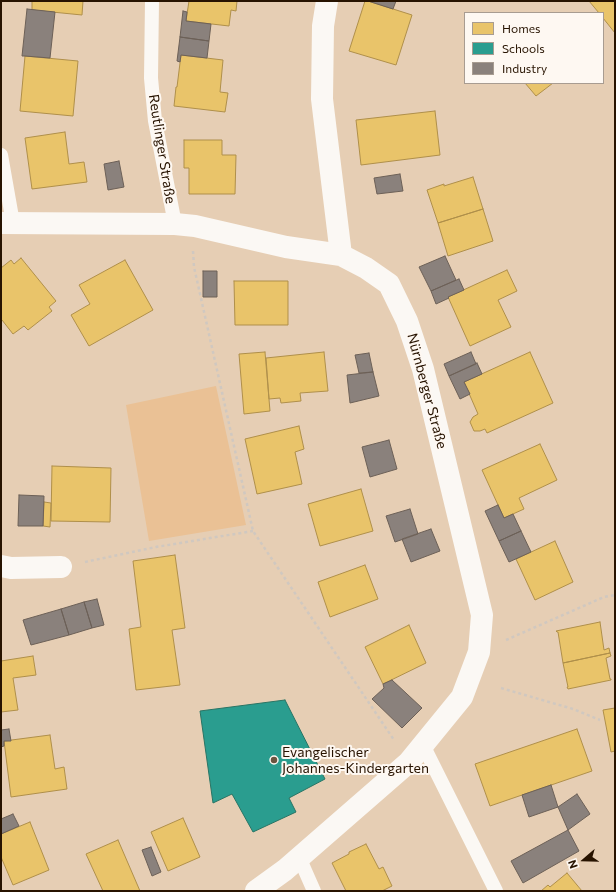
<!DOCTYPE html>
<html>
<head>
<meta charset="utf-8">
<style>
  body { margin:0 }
  #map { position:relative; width:616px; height:892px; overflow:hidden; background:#e6ceb4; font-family:Commissioner,sans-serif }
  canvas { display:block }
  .frame { position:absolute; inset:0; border:2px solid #271300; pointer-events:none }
  .legend { position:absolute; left:464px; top:12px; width:140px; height:72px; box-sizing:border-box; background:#fef8f2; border:1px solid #a89c91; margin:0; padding:5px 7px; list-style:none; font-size:12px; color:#271300 }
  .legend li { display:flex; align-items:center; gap:8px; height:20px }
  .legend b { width:20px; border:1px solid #a89c91 }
  .north { position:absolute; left:564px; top:840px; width:40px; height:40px; -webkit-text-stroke:3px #fef8f2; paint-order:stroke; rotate:250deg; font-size:11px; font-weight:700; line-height:16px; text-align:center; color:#271300 }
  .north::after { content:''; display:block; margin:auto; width:14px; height:18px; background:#271300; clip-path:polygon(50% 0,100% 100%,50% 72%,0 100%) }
</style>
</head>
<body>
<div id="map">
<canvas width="616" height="892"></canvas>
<div class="frame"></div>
<ul class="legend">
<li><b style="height:11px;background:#e9c46a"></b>Homes</li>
<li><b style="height:11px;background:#2a9d8f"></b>Schools</li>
<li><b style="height:11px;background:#8a817c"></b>Industry</li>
</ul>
<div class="north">N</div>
</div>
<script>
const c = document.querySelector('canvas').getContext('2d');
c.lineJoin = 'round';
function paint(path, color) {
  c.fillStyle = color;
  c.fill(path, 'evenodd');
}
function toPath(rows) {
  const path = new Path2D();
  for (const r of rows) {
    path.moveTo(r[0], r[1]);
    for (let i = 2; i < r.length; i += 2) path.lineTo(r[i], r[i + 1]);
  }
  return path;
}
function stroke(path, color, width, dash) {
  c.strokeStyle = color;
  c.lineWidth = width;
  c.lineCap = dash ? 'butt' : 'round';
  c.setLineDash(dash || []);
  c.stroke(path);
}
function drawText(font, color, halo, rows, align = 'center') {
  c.font = font + ' Commissioner,sans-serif';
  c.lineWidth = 4;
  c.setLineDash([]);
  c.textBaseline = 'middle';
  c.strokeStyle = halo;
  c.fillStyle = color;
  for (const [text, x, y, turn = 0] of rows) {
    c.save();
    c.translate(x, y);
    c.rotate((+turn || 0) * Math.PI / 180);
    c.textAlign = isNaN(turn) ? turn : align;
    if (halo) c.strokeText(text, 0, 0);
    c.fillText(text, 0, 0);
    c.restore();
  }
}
const green = toPath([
  [216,386,246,525,149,541,126,405]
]);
const homes = toPath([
  [32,1,83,1,82,15,32,10,32,1],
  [189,1,237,1,236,11,231,10,229,26,186,21,189,1],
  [365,1,368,1,412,15,396,65,349,51,365,1],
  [589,1,615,1,615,33,603,18,603,13,599,13,589,1],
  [181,55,223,60,220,92,228,93,225,112,174,106,176,87,177,87,181,55],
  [25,56,78,61,73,116,20,111,25,56],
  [525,83,553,83,536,96,525,83],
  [435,111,440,155,361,165,356,120,435,111],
  [65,132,69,164,84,162,87,182,32,189,25,138,65,132],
  [184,140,222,140,222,155,236,155,235,194,189,194,189,168,184,168,184,140],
  [473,177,483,209,438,223,427,190,444,184,444,186,473,177],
  [483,209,493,241,448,256,438,223,483,209],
  [21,258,56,301,49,307,52,311,28,330,24,326,13,334,2,320,1,322,1,268,11,260,14,264,21,258],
  [125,260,153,310,89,346,71,315,90,304,79,285,125,260],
  [507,270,517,291,498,300,511,327,470,346,448,297,507,270],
  [234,281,288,281,288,325,235,325,234,281],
  [265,352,270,411,244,414,239,354,265,352],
  [324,352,328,391,300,393,301,401,281,403,280,398,269,399,266,358,324,352],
  [530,352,553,403,487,433,485,429,480,431,474,431,470,422,473,417,478,414,464,382,530,352],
  [299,426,304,449,295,452,302,484,257,494,245,439,299,426],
  [540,444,557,480,519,498,524,509,504,518,482,470,540,444],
  [52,466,111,468,110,522,51,521,52,466],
  [361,489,373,531,320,546,308,504,361,489],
  [44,502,51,503,50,527,43,526,44,502],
  [555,541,573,582,535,600,516,559,555,541],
  [175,555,185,628,172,630,180,685,136,690,129,629,141,627,133,561,175,555],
  [365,565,378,599,330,617,318,582,365,565],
  [600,622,604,650,609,648,610,653,563,663,558,632,557,632,556,631,600,622],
  [409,625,426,663,383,684,365,647,409,625],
  [610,653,611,656,606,658,610,679,611,679,611,680,568,689,567,687,568,687,563,663,610,653],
  [33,656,36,675,13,678,18,710,1,712,1,661,33,656],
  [615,708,615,751,611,752,603,710,615,708],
  [577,729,592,771,490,806,475,764,577,729],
  [50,735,55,769,64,767,67,789,11,797,4,741,50,735],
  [183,818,200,857,168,871,151,832,183,818],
  [30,822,49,870,13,885,1,857,1,834,30,822],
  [118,840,140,891,103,891,86,854,118,840],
  [366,844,379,869,383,867,392,886,382,891,346,891,332,863,349,854,349,852,366,844],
  [567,873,582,891,541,891,548,885,550,887,567,873]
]);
const schools = toPath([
  [285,700,325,779,289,798,296,812,253,832,232,794,213,803,200,711,285,700]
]);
const industry = toPath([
  [368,1,396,1,393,9,368,1],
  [27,9,55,12,50,58,25,56,22,56,27,9],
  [183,11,187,12,186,21,211,24,209,41,180,37,183,11],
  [180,37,209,41,207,58,181,55,180,62,177,61,180,37],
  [119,161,124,187,108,190,104,164,119,161],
  [400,174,403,191,377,194,374,178,400,174],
  [445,256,456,280,431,291,419,267,445,256],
  [203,271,217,271,217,297,203,297,203,271],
  [459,279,464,290,448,297,449,298,436,304,431,291,459,279],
  [471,352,476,364,449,376,444,364,471,352],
  [369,353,373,372,359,373,355,355,369,353],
  [477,363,482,374,464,382,470,394,460,399,449,376,477,363],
  [373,372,379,396,350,403,347,375,373,372],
  [389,440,397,469,370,477,362,447,389,440],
  [19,495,44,496,43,526,18,526,19,495],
  [498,505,504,518,513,514,521,531,499,541,485,511,498,505],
  [410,509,418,534,395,542,386,516,410,509],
  [431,529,440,551,411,562,402,539,431,529],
  [521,531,531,552,509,562,499,541,521,531],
  [97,599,104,625,92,628,84,602,97,599],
  [84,602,92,628,69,635,61,609,84,602],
  [61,609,69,635,31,645,23,620,61,609],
  [392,680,422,708,402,728,372,699,384,688,383,684,392,680],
  [9,729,11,741,4,741,4,746,1,747,1,730,9,729],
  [551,785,558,807,529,817,522,795,551,785],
  [577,794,590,814,568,830,558,807,577,794],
  [13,814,19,826,1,834,1,819,13,814],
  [568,830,579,851,523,883,511,861,568,830],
  [151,847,161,872,152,876,142,850,151,847]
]);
const path = toPath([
  [193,251,194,267,253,531,394,740],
  [85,562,156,547,253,531],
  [506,640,604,597,615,595],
  [501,688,573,709,600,720]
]);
const service = toPath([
  [152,1,151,78,155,121,175,224],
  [1,155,13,223],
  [423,745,496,891],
  [299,857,314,891]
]);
const minor = toPath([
  [327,1,323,26,322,99,341,255],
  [1,223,175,224,195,226,286,247,341,255,366,268,389,284,407,321,423,369,482,615,479,652,462,697,409,762,285,870,256,891],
  [1,566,11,568,61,567]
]);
const markers = [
  [274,760,4,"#6a543f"]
];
const streetNames = [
  ["Reutlinger Straße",162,149,81],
  ["Nürnberger Straße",427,391,75]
];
const poiNames = [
  ["Evangelischer",282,752],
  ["Johannes-Kindergarten",282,768]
];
paint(green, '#eac195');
paint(homes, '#e9c46a');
stroke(homes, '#af8f4a', 1);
paint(schools, '#2a9d8f');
stroke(schools, '#297464', 1);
paint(industry, '#8a817c');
stroke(industry, '#6c6057', 1);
stroke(path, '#d0c8c0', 2.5, [3, 3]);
stroke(service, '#fbf8f4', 14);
stroke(minor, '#fbf8f4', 22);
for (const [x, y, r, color] of markers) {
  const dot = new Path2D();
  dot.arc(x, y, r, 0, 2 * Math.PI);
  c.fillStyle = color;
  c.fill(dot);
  stroke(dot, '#fef8f2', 1.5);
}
drawText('14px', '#271300', '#fef8f2', streetNames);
drawText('14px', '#271300', '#fef8f2', poiNames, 'left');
</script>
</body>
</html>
